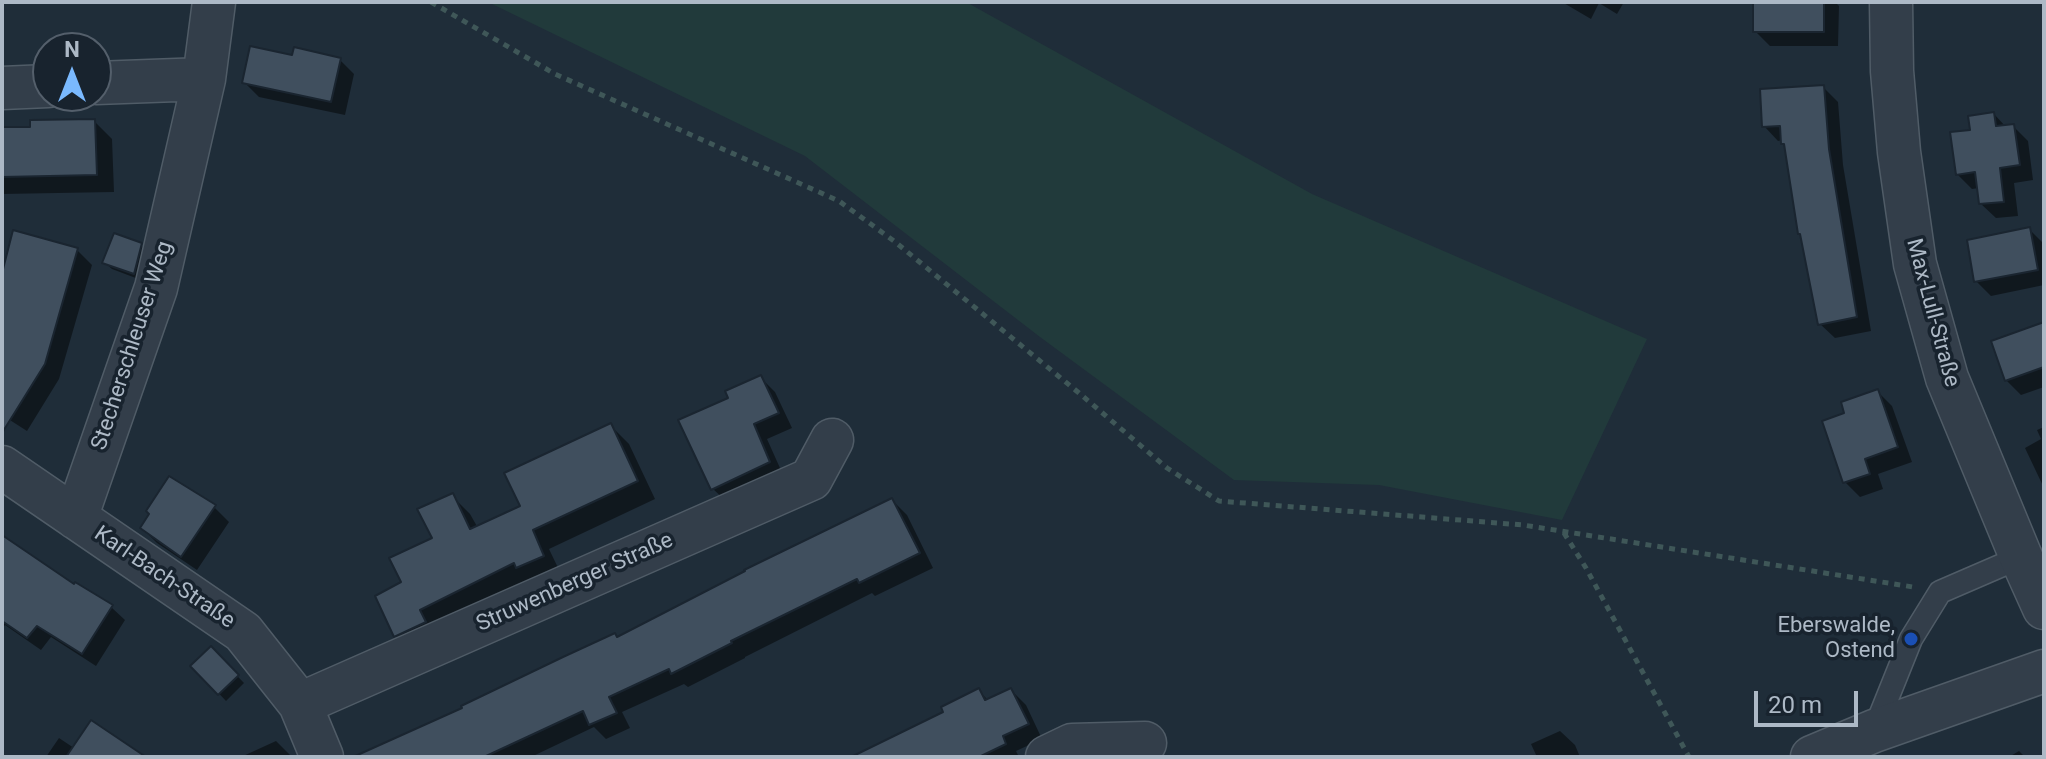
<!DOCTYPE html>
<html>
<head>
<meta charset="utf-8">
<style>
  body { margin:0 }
  #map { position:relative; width:2046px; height:759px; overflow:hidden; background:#1f2d39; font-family:Roboto,sans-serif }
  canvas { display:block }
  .frame { position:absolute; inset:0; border:4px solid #adb9c6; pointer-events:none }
  .north { position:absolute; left:32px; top:32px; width:80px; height:80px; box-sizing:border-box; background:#18232e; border:2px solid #545f6b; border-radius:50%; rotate:0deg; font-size:22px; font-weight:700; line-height:32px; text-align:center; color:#adb9c6 }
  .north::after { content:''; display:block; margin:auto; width:28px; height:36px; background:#7ab9fe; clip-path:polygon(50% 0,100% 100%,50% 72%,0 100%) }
  .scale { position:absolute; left:1754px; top:691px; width:104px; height:36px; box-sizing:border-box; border:4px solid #adb9c6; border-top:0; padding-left:10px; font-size:24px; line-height:28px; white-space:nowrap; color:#adb9c6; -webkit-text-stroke:6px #18232e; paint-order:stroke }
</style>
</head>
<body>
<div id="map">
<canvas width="2046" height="759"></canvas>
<div class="frame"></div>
<div class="north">N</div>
<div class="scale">20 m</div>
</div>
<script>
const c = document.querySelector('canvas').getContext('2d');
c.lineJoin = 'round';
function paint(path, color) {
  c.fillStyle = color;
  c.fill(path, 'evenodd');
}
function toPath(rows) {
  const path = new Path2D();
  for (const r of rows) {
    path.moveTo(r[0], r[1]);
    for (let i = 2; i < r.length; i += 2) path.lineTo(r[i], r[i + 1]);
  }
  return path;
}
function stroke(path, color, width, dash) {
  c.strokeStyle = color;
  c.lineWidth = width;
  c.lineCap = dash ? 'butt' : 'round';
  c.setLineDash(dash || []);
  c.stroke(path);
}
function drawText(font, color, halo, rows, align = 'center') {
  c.font = font + ' Roboto,sans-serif';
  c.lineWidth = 7;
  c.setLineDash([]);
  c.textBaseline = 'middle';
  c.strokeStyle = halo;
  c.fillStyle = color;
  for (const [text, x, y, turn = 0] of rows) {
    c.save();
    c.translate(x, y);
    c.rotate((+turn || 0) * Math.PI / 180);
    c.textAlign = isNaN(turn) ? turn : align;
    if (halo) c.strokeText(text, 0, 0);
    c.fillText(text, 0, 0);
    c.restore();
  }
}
const green = toPath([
  [488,2,966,2,1312,194,1647,339,1562,520,1379,485,1234,480,1040,337,805,156]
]);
const shadow = toPath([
  [1562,2,1624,2,1617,14,1599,3,1591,19],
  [1756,2,1835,2,1839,6,1838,46,1770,46,1755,31],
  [2,16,3,17,3,59,2,59],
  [294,58,340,60,354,74,345,115,259,97,244,82],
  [1823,87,1838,102,1843,165,1871,331,1835,338,1820,324,1787,147,1783,140,1778,141,1764,126],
  [1994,114,2006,127,2013,126,2028,141,2033,180,2014,183,2018,216,1996,218,1981,204,1979,188,1972,189,1957,174],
  [94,121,112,139,114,192,2,194,2,129,32,129],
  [2030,230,2044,244,2044,285,1991,296,1976,281],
  [141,245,148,252,141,280,112,269,104,262],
  [77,250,92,265,59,379,27,431,2,415,2,281],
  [2044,325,2044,387,2021,395,2006,380],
  [760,377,775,392,792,428,767,439,784,477,728,503,713,489,730,399],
  [1877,391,1892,406,1912,462,1878,474,1883,489,1860,497,1845,482],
  [611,426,629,444,655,499,549,549,561,574,414,654,395,635,403,583,434,539,452,496,470,514,478,528,522,507],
  [2044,427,2044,488,2025,448,2041,439,2037,430],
  [892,500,907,515,933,568,875,596,872,593,745,657,745,658,688,687,684,684,622,712,630,728,606,739,594,727,531,757,376,757],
  [214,507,229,522,197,570,157,543,142,528],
  [2,537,74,587,111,607,125,620,96,666,51,637,41,650,5,625,2,629],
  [211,649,244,683,226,701,193,666],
  [1011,690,1026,705,1042,739,1016,751,1019,757,855,757,946,713,979,691,989,701],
  [1560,731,1575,745,1580,757,1537,757,1531,744],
  [59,738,74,748,140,757,46,757],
  [276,741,292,757,241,757],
  [2019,751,2025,757,2009,757]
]);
const building = toPath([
  [1753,2,1824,2,1824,32,1753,32,1753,2],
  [250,46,292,55,294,47,341,58,331,102,242,83,250,46],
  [1824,85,1829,149,1857,317,1818,325,1800,234,1798,234,1784,144,1781,144,1780,126,1762,127,1760,89,1824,85],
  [1994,112,1996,126,2014,124,2020,165,2000,168,2004,202,1979,204,1975,172,1956,175,1950,132,1970,130,1968,116,1994,112],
  [95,119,97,175,2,177,2,127,30,127,30,120,95,119],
  [2030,227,2038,270,1974,282,1967,240,2030,227],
  [13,230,78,248,45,364,2,433,2,273,13,230],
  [114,233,142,243,134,274,102,263,114,233],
  [2044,322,2044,367,2005,381,1991,341,2044,322],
  [761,375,779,413,754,424,770,462,711,490,678,420,728,398,725,391,761,375],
  [1878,389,1898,447,1865,459,1870,474,1843,483,1822,421,1844,413,1841,402,1878,389],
  [611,423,638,481,533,530,544,556,516,568,514,563,420,610,426,622,394,637,375,596,401,582,389,558,432,538,417,509,453,493,470,529,520,506,504,473,611,423],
  [169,476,216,505,181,557,140,528,149,514,146,511,169,476],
  [892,498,920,553,859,583,857,579,731,641,732,643,671,674,669,669,609,697,617,713,589,725,583,711,484,757,353,757,462,708,461,706,563,657,615,633,617,637,745,571,744,570,892,498],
  [2,535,74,584,75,582,113,605,82,654,37,626,27,638,2,621,2,535],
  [211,646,239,675,218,695,190,666,211,646],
  [979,688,985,700,1011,688,1029,724,1003,736,1006,744,979,757,851,757,943,712,941,707,979,688],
  [91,720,146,757,66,757,91,720]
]);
const path = toPath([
  [431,2,555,74,839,201,894,241,1079,393,1167,468,1219,501,1523,525,1913,587],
  [1564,533,1586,568,1689,757]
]);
const service = toPath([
  [1874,731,1911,639,1940,592,2021,557]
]);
const minor = toPath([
  [1891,2,1892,71,1899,152,1915,264,1947,378,2021,557,2044,608],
  [96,83,204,79],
  [2,88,48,86],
  [2,467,243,632,300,704,322,757],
  [76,518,156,288,204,79,214,2],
  [300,704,811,479,832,440],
  [1047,757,1072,745,1145,743],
  [1812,757,1874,731,2044,671]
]);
const markers = [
  [1911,639,8,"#1a4fb4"]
];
const streetNames = [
  ["Max-Lull-Straße",1932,313,75],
  ["Stecherschleuser Weg",133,346,-72],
  ["Karl-Bach-Straße",164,578,34],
  ["Struwenberger Straße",575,583,-24]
];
const poiNames = [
  ["Eberswalde,",1895,626],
  ["Ostend",1895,651]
];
paint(green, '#213a3b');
paint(shadow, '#0007');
paint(building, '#404f5e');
stroke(building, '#1a2530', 2);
stroke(service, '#505c67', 25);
stroke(minor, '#505c67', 45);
stroke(path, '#3f5758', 5, [6, 6]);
stroke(service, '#333e4a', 22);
stroke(minor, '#333e4a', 42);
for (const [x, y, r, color] of markers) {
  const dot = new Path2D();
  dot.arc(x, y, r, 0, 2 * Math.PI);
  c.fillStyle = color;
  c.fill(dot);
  stroke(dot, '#18232e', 3);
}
drawText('22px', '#adb9c6', '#18232e', streetNames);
drawText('22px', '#adb9c6', '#18232e', poiNames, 'right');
</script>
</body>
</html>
